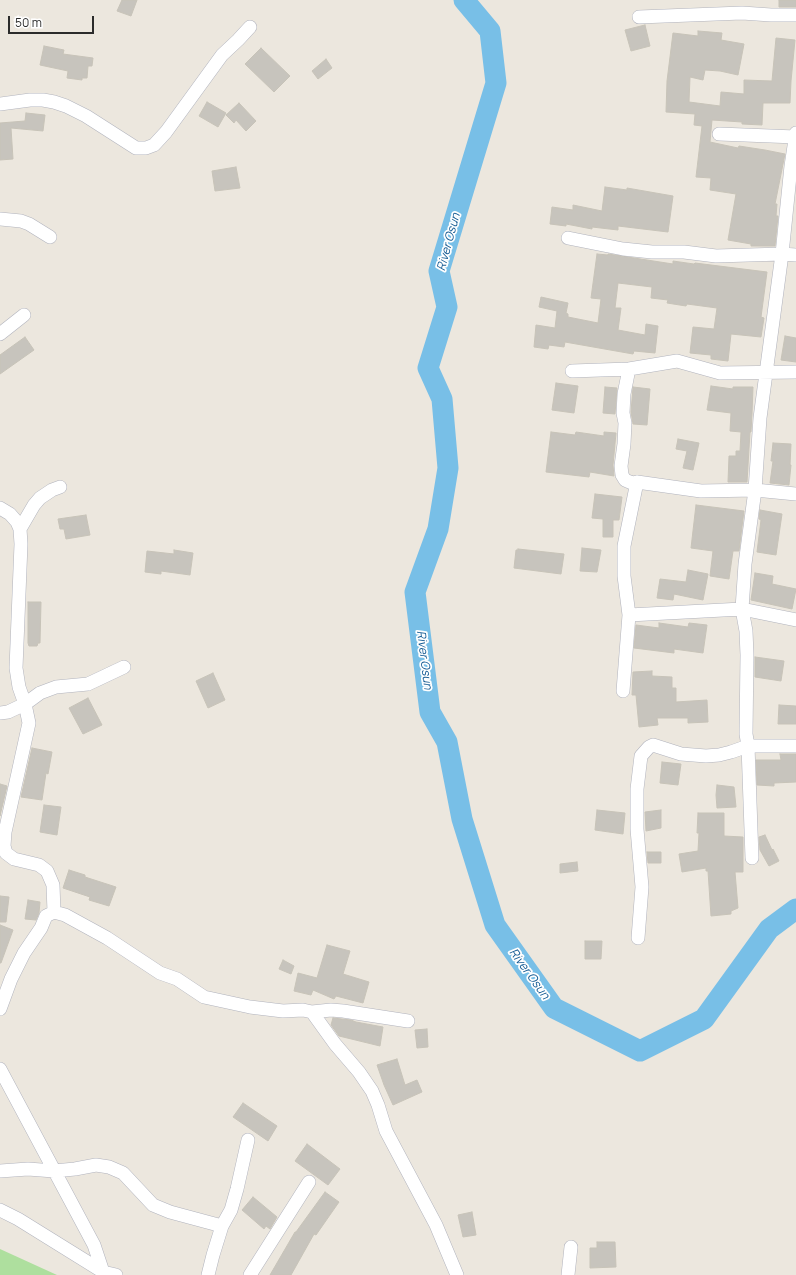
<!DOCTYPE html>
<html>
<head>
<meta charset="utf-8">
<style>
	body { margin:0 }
	#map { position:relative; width:796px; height:1275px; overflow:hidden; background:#ece7de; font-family:Manrope,sans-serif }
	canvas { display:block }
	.scale { position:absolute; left:8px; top:16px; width:86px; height:18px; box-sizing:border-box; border:2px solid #2b2b2b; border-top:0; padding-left:5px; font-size:12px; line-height:14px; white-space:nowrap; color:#2b2b2b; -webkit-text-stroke:3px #fff; paint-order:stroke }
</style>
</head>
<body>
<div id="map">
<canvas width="796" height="1275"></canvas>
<div class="scale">50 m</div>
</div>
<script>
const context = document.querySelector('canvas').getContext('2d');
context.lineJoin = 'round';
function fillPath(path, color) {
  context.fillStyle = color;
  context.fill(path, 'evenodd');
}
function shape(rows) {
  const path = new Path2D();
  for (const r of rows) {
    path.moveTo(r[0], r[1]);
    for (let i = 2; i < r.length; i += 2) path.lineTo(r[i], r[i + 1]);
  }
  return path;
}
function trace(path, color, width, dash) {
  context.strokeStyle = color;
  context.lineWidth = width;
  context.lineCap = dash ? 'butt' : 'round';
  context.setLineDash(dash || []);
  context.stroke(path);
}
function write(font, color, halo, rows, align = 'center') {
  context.font = font + ' Manrope,sans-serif';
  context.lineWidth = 3.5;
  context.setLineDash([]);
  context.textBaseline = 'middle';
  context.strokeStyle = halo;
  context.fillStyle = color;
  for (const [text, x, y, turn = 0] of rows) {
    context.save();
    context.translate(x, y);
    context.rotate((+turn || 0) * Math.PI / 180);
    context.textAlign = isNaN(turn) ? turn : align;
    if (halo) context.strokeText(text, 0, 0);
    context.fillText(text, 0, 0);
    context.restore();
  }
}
fillPath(shape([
	[0,1249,57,1275,0,1275]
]), '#aedf9e');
trace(shape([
	[464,0,490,31,496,83,439,271,447,307,428,368,442,399,448,468,438,529,415,592,430,712,447,742,462,819,495,925,554,1008,640,1051,704,1019,769,929,796,909]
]), '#78bfe7', 21);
const building = shape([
	[122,0,137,0,131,16,117,11,122,0],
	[779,0,796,0,796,7,779,7,779,0],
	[645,25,650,46,631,51,625,30,645,25],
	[698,31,722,33,721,40,744,44,738,75,720,71,705,70,703,80,690,77,689,102,720,106,721,92,744,94,744,80,772,81,776,38,795,40,791,81,790,103,763,103,762,125,742,124,742,122,712,120,710,142,738,148,739,146,765,150,785,154,775,204,777,204,776,216,778,216,775,246,751,246,751,244,728,240,736,194,710,190,711,178,696,177,702,126,694,125,695,114,666,112,667,81,673,33,698,36,698,31],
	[44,46,64,50,63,54,93,58,92,66,88,66,87,78,82,78,82,80,67,78,68,71,40,65,44,46],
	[261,48,290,76,274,92,245,64,261,48],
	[326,59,332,68,318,79,312,71,326,59],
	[207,102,226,113,218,127,199,116,207,102],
	[239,103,256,121,246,131,236,120,234,123,226,115,239,103],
	[26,113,45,115,43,131,11,128,13,159,0,160,0,123,25,121,26,113],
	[236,167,240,188,215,191,212,171,236,167],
	[605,187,627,190,627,188,673,196,668,232,618,226,618,230,592,227,592,229,566,224,566,226,550,224,552,207,573,210,573,205,602,211,605,187],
	[597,254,608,255,608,254,673,264,673,261,694,264,695,263,767,272,761,317,764,318,761,337,731,334,728,361,711,359,711,355,690,353,693,327,714,329,717,308,687,304,686,306,667,303,668,300,651,298,652,287,618,283,615,308,621,308,618,330,645,335,646,324,658,326,655,353,634,351,633,354,565,342,564,347,549,345,548,349,534,347,536,325,555,328,557,311,539,307,541,297,568,303,566,313,568,314,568,317,598,323,601,299,591,298,597,254],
	[785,336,796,338,796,362,781,360,785,336],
	[25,337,34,350,0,374,0,355,25,337],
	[556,383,578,386,574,413,552,410,556,383],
	[711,386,733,389,733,387,753,387,752,414,751,432,750,432,747,482,728,482,729,456,736,456,736,451,740,451,741,432,730,431,731,413,707,410,711,386],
	[605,387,617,388,615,414,603,413,605,387],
	[633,387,650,389,647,425,633,424,631,412,633,387],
	[551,432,575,435,576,432,604,436,604,432,616,433,613,465,614,476,590,472,589,477,546,472,551,432],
	[678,439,699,443,693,470,683,468,687,451,676,449,678,439],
	[773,443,791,444,790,465,791,465,789,485,770,483,773,461,771,461,773,443],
	[595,494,622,497,619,520,613,520,613,537,603,537,603,519,592,518,595,494],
	[696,505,744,511,739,551,733,551,729,579,710,576,713,551,691,548,696,505],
	[760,510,782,514,776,555,757,552,761,520,759,519,760,510],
	[86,515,90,535,66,539,64,529,60,529,58,519,86,515],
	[582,548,601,550,597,572,580,571,582,548],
	[518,549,564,554,561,574,514,568,516,550,518,550,518,549],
	[174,550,193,553,190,575,161,571,161,574,145,572,147,551,174,554,174,550],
	[688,570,708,574,703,600,674,594,673,600,657,598,660,579,686,582,688,570],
	[755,573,773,576,772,584,796,589,792,609,751,600,755,573],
	[28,602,41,602,40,643,38,643,37,646,29,646,28,643,28,602],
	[659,623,688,627,689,623,707,625,703,653,674,649,674,653,634,648,636,625,659,628,659,623],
	[755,657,784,661,781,681,755,677,755,657],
	[652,671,652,676,672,677,672,688,676,688,676,702,707,700,708,722,688,723,688,718,657,718,658,725,639,727,636,695,632,695,633,672,652,671],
	[213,673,225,700,208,708,196,681,213,673],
	[88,698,102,725,83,734,69,708,88,698],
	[779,705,796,706,796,724,778,724,779,705],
	[32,748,52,752,48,774,46,773,42,800,21,797,32,748],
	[780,754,796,754,796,782,774,783,774,786,757,785,756,760,781,760,780,754],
	[662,762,681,764,678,785,660,783,662,762],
	[0,784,7,786,0,816,0,784],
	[717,785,734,787,736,807,717,808,716,795,717,785],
	[44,805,61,807,57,835,40,832,44,805],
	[597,810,625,813,623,834,595,830,597,810],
	[661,810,661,828,646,831,645,812,661,810],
	[698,813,724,813,724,836,743,837,743,872,735,872,738,908,731,911,731,914,711,916,708,871,706,871,706,868,682,872,679,854,698,851,699,833,697,833,698,813],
	[765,835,772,850,773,849,779,861,769,866,760,850,759,837,765,835],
	[647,852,661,852,661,863,648,863,647,852],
	[577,862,578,871,560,873,560,864,577,862],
	[69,870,85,875,85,877,116,887,109,906,89,900,90,897,63,888,69,870],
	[0,896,9,897,6,922,0,922,0,896],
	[28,900,40,902,39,913,36,920,25,919,28,900],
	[0,925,13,930,1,963,0,963,0,925],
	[585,941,602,941,601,959,585,959,585,941],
	[327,945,350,951,343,974,369,982,363,1003,336,996,334,999,313,990,311,995,294,991,298,973,317,978,327,945],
	[283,960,294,966,291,974,279,969,283,960],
	[333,1018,351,1020,356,1022,383,1027,380,1046,339,1036,331,1025,333,1018],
	[427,1029,428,1047,417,1048,415,1030,427,1029],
	[397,1059,405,1085,417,1080,422,1092,393,1105,384,1085,377,1065,397,1059],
	[243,1103,277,1126,268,1141,233,1117,243,1103],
	[307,1144,340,1169,328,1185,295,1161,307,1144],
	[325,1192,339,1202,316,1235,314,1234,291,1275,270,1275,295,1232,296,1232,325,1192],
	[253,1197,277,1217,270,1229,266,1226,264,1229,242,1210,253,1197],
	[472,1212,476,1235,463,1237,458,1215,472,1212],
	[597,1242,615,1242,616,1267,590,1268,590,1248,597,1248,597,1242]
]);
fillPath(building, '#c7c4bd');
trace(building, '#c7c3b8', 1);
const minor = shape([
	[639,17,742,13,771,15,796,15],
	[0,104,30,100,43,100,54,102,66,106,86,116,136,148,146,148,154,145,166,132,222,55,238,40,250,27],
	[796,133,791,166,782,254,760,418,755,490,745,564,742,609,746,631,747,655,746,734,748,746,796,746],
	[719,134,796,137],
	[0,219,21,221,29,224,50,237],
	[568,238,623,249,652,252,684,252,716,256,782,254,796,255],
	[0,334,24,315],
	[629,369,624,394,623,413,625,423,624,444,621,466,622,475,625,480,632,483,637,482,701,491,755,490,796,494],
	[572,371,629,369,677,361,720,373,796,372],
	[637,482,624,546,624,576,629,615,742,609,796,620],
	[0,508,10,514,17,522,20,529,21,544,16,668,19,687,25,704,29,723,5,832,4,846,6,853,14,859,39,865,47,871,53,885,54,912],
	[20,529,34,505,40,498,52,490,60,487],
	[623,691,629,615],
	[0,713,8,712,25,704,40,693,56,687,88,684,124,667],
	[638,938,642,887,637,829,637,789,641,756,649,747,653,745,681,754,706,756,719,755,731,752,748,746,752,858],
	[0,1009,11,979,24,953,41,928,46,916,54,912,65,915,107,938,160,973,177,979,204,997,250,1007,283,1011,303,1010,312,1012,335,1044,359,1072,372,1091,378,1105,386,1131,436,1225,457,1275],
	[312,1012,331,1010,343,1011,408,1021],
	[0,1069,94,1245,103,1272,116,1275],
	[0,1171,28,1169,54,1171,75,1169,96,1165,109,1167,123,1173,153,1205,170,1212,222,1226],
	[0,1210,18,1219,105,1273],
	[208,1275,213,1255,222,1226,231,1210,237,1189,248,1140],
	[250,1275,309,1182],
	[568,1275,571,1247]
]);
trace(minor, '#b1b3bd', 14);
trace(minor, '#fff', 13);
write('italic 12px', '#165c94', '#fff', [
	["River Osun",449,242,-75],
	["River Osun",424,660,83],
	["River Osun",529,974,54]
]);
</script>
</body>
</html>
